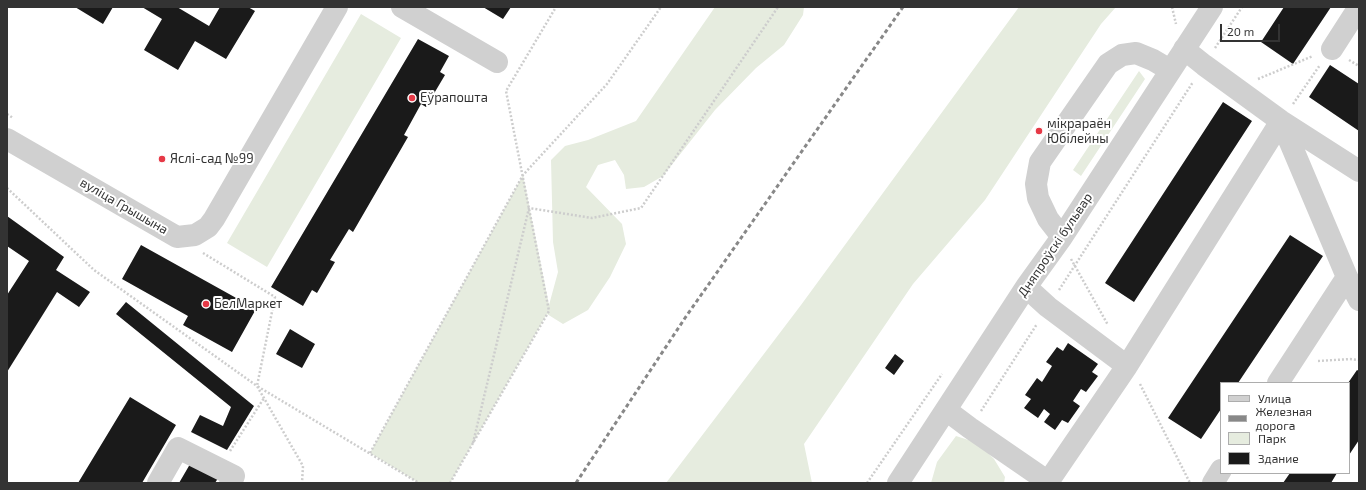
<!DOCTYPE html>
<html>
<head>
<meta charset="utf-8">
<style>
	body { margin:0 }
	#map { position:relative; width:1366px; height:490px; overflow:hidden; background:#fff; font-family:"Exo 2",sans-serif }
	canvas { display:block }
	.frame { position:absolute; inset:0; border:8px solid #333; pointer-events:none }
	.legend { position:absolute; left:1220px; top:382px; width:130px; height:92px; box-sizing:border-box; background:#fff; border:1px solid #adadad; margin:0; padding:5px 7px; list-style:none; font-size:12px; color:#333 }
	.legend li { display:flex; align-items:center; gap:8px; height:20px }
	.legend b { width:20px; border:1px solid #adadad }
	.scale { position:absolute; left:1220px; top:24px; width:60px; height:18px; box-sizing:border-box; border:2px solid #333; border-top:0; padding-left:5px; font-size:12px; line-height:14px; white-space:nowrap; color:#333; -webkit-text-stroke:3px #fff; paint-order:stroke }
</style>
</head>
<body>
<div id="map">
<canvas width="1366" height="490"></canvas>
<div class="frame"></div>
<ul class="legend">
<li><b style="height:5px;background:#d0d0d0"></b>Улица</li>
<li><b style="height:5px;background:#888"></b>Железная дорога</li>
<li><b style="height:11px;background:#e6ecdf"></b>Парк</li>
<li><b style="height:11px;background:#1a1a1a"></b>Здание</li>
</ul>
<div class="scale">20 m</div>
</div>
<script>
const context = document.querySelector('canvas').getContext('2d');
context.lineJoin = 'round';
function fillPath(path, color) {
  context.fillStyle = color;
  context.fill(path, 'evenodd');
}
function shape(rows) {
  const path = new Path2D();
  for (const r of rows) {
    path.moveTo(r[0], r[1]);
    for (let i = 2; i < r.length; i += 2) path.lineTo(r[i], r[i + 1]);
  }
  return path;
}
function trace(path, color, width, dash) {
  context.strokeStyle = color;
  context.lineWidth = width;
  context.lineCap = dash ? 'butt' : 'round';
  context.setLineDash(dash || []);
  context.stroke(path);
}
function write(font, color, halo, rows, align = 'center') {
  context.font = font + ' "Exo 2",sans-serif';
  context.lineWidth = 4;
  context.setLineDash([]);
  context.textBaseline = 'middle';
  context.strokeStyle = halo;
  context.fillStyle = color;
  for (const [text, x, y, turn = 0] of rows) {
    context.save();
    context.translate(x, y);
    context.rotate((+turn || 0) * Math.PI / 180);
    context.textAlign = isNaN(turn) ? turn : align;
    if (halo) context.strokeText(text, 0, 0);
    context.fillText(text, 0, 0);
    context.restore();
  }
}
fillPath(shape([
	[715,7,804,7,803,15,784,45,756,68,715,110,663,176,644,187,626,189,624,175,615,160,598,165,586,187,622,224,626,244,610,277,588,310,563,324,547,314,450,483,419,483,370,453,523,175,549,305,558,272,553,242,551,160,565,146,588,140,636,121],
	[1019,7,1116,7,1101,24,985,200,913,284,804,444,812,483,666,483,801,305],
	[361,14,401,38,267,267,227,243],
	[1139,71,1145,79,1081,176,1073,170],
	[956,436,978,443,994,459,1005,477,1004,483,931,483,937,462]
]), '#e6ecdf');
fillPath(shape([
	[75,7,113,7,103,24],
	[142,7,177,7,209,26,220,7,248,7,255,11,226,59,195,41,178,70,144,50,162,19],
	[483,7,511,7,503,19],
	[1284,7,1331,7,1293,64,1261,42],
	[418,39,449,56,440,72,445,75,426,107,421,104,404,135,408,137,353,232,349,229,330,260,335,262,317,293,312,290,303,306,271,287],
	[1330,65,1359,84,1359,131,1309,97],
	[1223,102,1252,121,1134,302,1105,283],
	[7,216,64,257,56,270,90,292,79,307,57,292,7,372,7,295,29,261,7,246],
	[1290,235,1323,256,1238,383,1221,383,1221,409,1201,439,1168,418],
	[141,245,256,309,232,352,183,325,188,316,122,279],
	[126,302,254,406,227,450,191,432,200,415,223,426,231,407,116,314],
	[290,329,315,344,302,368,276,354],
	[1068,343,1098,364,1092,372,1098,376,1086,392,1081,389,1073,401,1080,406,1068,423,1062,420,1055,430,1044,422,1050,414,1044,409,1038,418,1024,408,1031,399,1025,395,1037,378,1042,382,1052,366,1046,362,1057,347,1063,351],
	[895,354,904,361,894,375,885,368],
	[1357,370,1359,371,1359,440,1349,455,1348,383],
	[130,397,176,425,142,483,78,483],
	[193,459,220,475,215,483,179,483],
	[1290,473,1337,473,1331,483,1283,483]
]), '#1a1a1a');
trace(shape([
	[1172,7,1176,24],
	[1215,48,1242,7],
	[1349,60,1359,66],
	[1258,79,1313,56],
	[1293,104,1320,65],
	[7,114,13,118],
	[7,188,94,270,257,386,303,466,302,483],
	[203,253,275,297,257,386,419,483],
	[1071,259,1108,325],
	[1059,290,1193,82],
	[1318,361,1350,359,1359,360],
	[1140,384,1190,483],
	[981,411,1037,324],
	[473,443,529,208,592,218,641,208,778,7],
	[230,451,264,398],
	[370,453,523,175,607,84,661,7],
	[450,483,549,311,506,91,556,7],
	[867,483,942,374]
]), '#cdcdcd', 2.5, [2, 2]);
trace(shape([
	[402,7,497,62],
	[1184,49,1204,65,1281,121,1359,171],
	[1332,49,1359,7],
	[1281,121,1347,277,1359,300],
	[7,139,177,237,195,235,208,227,214,219,337,7],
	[1062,237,1048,219,1038,198,1036,184,1040,162,1108,64,1122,55,1136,53,1153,60,1170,70],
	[1026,287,1048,307,1127,366],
	[1278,383,1347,277],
	[946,410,970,428,1050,483],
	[1048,482,1127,366,1281,121],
	[158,483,178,448,234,476,230,483],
	[898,483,1026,287,1062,237,1212,7],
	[1213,483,1221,470]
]), '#d0d0d0', 22);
trace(shape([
	[576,483,685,318,903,7]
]), '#888', 3, [4, 3]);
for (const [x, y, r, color] of [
	[412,98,4,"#e63946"],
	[1039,131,4,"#e63946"],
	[162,159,4,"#e63946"],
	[206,304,4,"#e63946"]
]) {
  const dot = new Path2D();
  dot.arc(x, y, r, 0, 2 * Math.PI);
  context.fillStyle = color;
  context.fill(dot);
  trace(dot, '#fff', 1.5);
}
write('13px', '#333', '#fff', [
	["Еўрапошта",420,98],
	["мікрараён",1047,124],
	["Юбілейны",1047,139],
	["Яслі-сад №99",170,159],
	["БелМаркет",214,304]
], 'left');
write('13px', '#333', '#fff', [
	["вуліца Грышына",124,206,30],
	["Дняпроўскі бульвар",1055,245,-56]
]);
</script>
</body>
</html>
